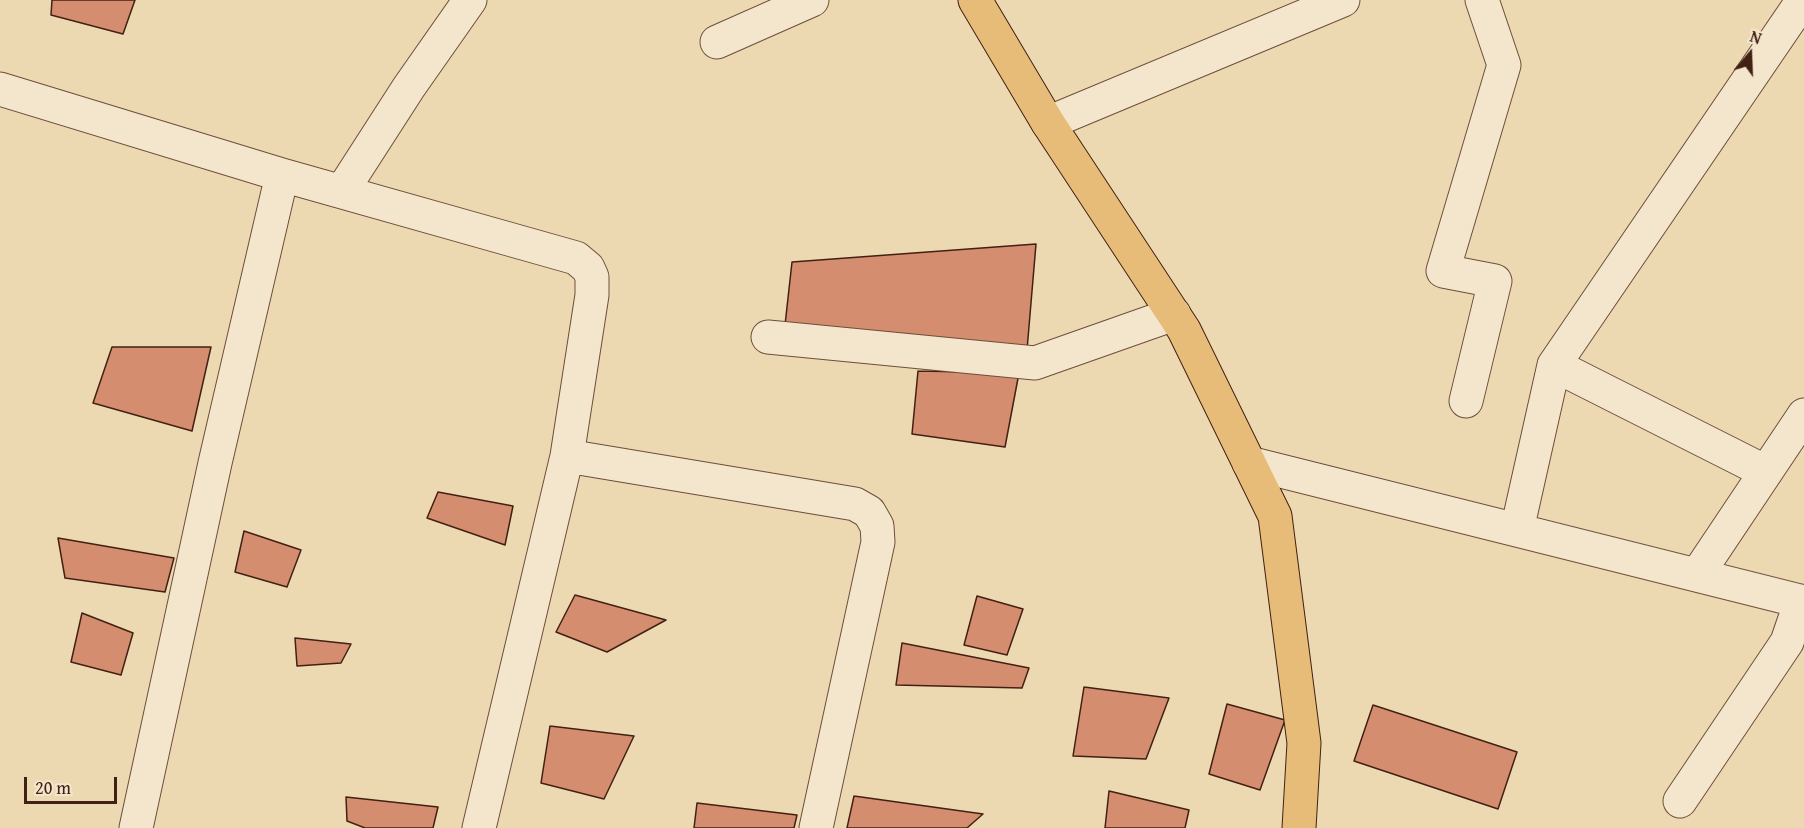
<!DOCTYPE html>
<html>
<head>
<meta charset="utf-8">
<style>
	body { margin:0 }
	#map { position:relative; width:1804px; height:828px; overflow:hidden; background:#edd9b1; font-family:"Gentium Book Plus",serif }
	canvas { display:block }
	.north { position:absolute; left:1720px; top:24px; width:60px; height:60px; -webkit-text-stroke:4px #f3e6cc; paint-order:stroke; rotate:19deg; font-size:16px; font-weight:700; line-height:24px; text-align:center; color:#422014 }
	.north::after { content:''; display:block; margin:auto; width:21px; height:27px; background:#422014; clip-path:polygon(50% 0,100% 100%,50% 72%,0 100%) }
	.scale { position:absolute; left:24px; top:777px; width:93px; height:27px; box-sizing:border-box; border:3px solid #422014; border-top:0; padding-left:8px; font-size:18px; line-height:21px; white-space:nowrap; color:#422014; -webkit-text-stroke:4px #f3e6cc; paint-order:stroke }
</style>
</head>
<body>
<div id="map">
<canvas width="1804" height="828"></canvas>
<div class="north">N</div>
<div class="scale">20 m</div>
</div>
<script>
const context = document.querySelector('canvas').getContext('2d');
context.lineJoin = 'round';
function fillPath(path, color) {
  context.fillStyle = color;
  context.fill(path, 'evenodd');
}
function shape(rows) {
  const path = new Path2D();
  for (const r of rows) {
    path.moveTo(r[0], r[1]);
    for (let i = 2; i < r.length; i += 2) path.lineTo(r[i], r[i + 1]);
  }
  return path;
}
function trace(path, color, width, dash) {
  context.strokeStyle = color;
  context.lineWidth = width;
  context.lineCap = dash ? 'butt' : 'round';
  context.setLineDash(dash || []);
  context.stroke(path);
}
const building = shape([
	[52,0,135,0,123,34,51,15,52,0],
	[1036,244,1027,350,785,325,792,262,1036,244],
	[112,347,211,347,192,431,93,403,112,347],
	[918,371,1019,373,1005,447,912,434,918,371],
	[438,492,513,506,505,545,427,518,438,492],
	[244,531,301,550,287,587,235,572,244,531],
	[58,538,174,558,165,592,65,578,58,538],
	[575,595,666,620,607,652,556,632,575,595],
	[977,596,1023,609,1007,655,964,645,977,596],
	[82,613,133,633,121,675,71,662,82,613],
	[295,638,351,644,341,663,297,666,295,638],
	[902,643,1029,668,1022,688,896,685,902,643],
	[1084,687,1169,698,1146,759,1073,756,1084,687],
	[1227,704,1285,720,1260,790,1209,774,1227,704],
	[1373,705,1517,752,1498,809,1354,761,1373,705],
	[550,726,634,736,604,799,541,783,550,726],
	[1109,791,1189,810,1185,828,1105,828,1109,791],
	[854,796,983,814,967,828,847,828,854,796],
	[346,797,438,807,433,828,365,828,347,821,346,797],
	[697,803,797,815,794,828,694,828,697,803]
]);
fillPath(building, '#d48d6e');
trace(building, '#422014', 1.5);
const minor = shape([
	[717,42,812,0],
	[0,89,282,175,576,258,588,268,592,277,592,295,567,456,479,828],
	[1048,123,1343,0],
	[342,191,409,87,470,0],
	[768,337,1035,363,1174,314],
	[1554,365,1766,472],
	[1466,401,1495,281,1443,271,1504,65,1482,0],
	[567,456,855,504,869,512,877,526,878,542,816,828],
	[1249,463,1804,602],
	[1517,530,1554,365,1803,0],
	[1697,575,1804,415],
	[1680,801,1787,642,1801,601],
	[136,828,215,463,282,175]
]);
const major = shape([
	[975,0,1048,123,1184,330,1275,516,1304,743,1299,828]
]);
trace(minor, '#6d4e3b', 35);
trace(major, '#422014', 35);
trace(minor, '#f3e6cc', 33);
trace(major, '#e6bc78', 33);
</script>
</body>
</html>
